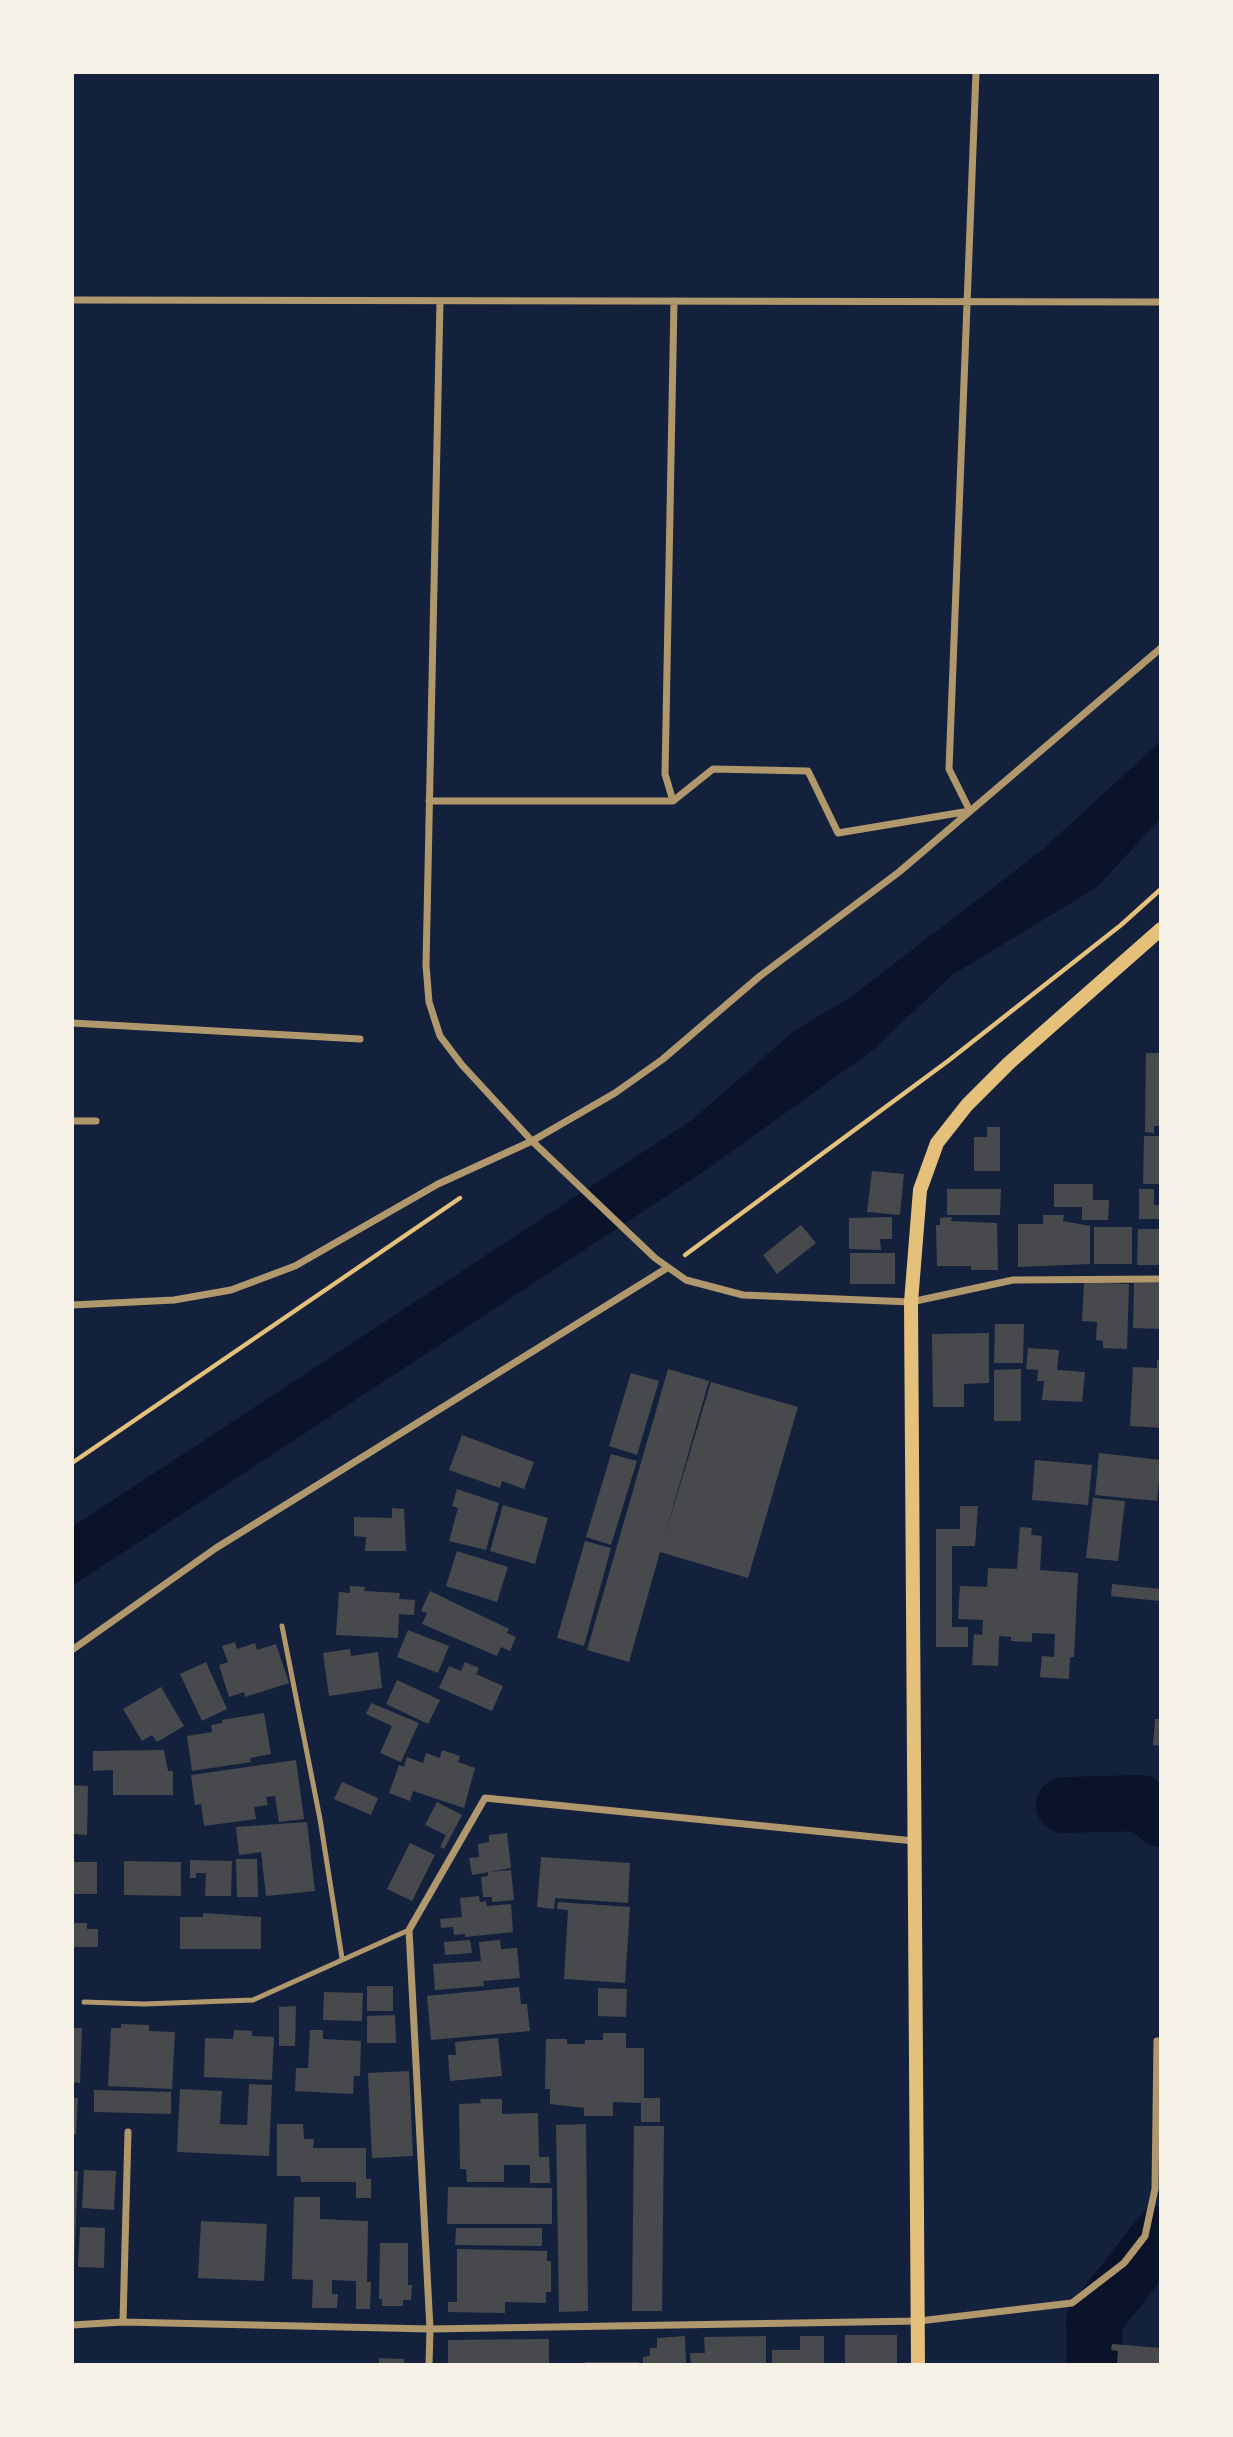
<!DOCTYPE html>
<html>
<head>
<meta charset="utf-8">
<style>
	body { margin:0 }
	#map { position:relative; width:1233px; height:2437px; overflow:hidden; background:#14213d; font-family:Bitter,serif }
	canvas { display:block }
	.frame { position:absolute; inset:0; border:74px solid #f6f1e7; pointer-events:none }
</style>
</head>
<body>
<div id="map">
<canvas width="1233" height="2437"></canvas>
<div class="frame"></div>
</div>
<script>
const context = document.querySelector('canvas').getContext('2d');
context.lineJoin = 'round';
function fillPath(path, color) {
  context.fillStyle = color;
  context.fill(path, 'evenodd');
}
function shape(rows) {
  const path = new Path2D();
  for (const r of rows) {
    path.moveTo(r[0], r[1]);
    for (let i = 2; i < r.length; i += 2) path.lineTo(r[i], r[i + 1]);
  }
  return path;
}
function trace(path, color, width, dash) {
  context.strokeStyle = color;
  context.lineWidth = width;
  context.lineCap = dash ? 'butt' : 'round';
  context.setLineDash(dash || []);
  context.stroke(path);
}
fillPath(shape([
	[1161,741,1161,818,1096,888,952,975,873,1050,706,1170,72,1586,72,1527,692,1120,794,1031,852,996,1042,850]
]), '#0b132b');
trace(shape([
	[1064,1805,1141,1803,1161,1819],
	[1095,2365,1094,2320,1161,2234]
]), '#0b132b', 56);
fillPath(shape([
	[1146,1053,1161,1053,1161,1126,1154,1126,1154,1133,1145,1132],
	[987,1127,1000,1127,1000,1171,974,1171,974,1137,987,1137],
	[1144,1136,1161,1136,1161,1184,1143,1184],
	[872,1171,904,1174,900,1215,867,1212],
	[1054,1184,1093,1184,1093,1200,1109,1200,1108,1220,1082,1220,1082,1207,1054,1207],
	[947,1189,1001,1189,1000,1215,947,1215],
	[1139,1189,1154,1189,1154,1205,1161,1205,1161,1219,1139,1219],
	[1043,1215,1064,1215,1063,1221,1090,1226,1090,1264,1018,1267,1018,1224,1043,1224],
	[892,1217,892,1239,880,1239,881,1250,849,1249,849,1218],
	[952,1217,951,1221,997,1223,998,1270,971,1270,971,1266,937,1266,936,1225,940,1225,940,1218],
	[801,1225,816,1243,777,1274,763,1255],
	[1094,1227,1132,1227,1132,1264,1094,1264],
	[1138,1229,1161,1229,1161,1265,1137,1265],
	[850,1253,895,1253,895,1284,850,1284],
	[1084,1282,1129,1284,1127,1349,1103,1348,1103,1341,1096,1340,1097,1322,1082,1321],
	[1134,1283,1160,1283,1159,1329,1133,1328],
	[995,1324,1024,1324,1023,1363,994,1363],
	[989,1333,989,1383,964,1384,964,1407,933,1407,932,1334],
	[1028,1348,1059,1350,1057,1370,1085,1372,1082,1402,1042,1400,1044,1381,1037,1381,1038,1370,1026,1369],
	[1157,1360,1161,1361,1161,1428,1130,1426,1133,1367,1157,1368],
	[668,1369,709,1381,663,1542,711,1382,798,1407,748,1578,660,1552,629,1662,587,1650],
	[1021,1369,1021,1421,994,1421,994,1370],
	[631,1373,659,1381,637,1455,609,1446],
	[462,1435,534,1462,524,1489,502,1481,500,1488,449,1470],
	[1099,1453,1161,1460,1157,1501,1095,1495],
	[611,1454,637,1461,611,1545,586,1537],
	[1035,1460,1092,1465,1088,1505,1032,1500],
	[457,1489,499,1503,486,1550,449,1541,458,1508,452,1506],
	[1093,1498,1125,1501,1118,1561,1086,1558],
	[503,1505,548,1518,535,1564,490,1551],
	[960,1506,978,1506,975,1546,952,1546,952,1627,968,1627,968,1647,936,1647,936,1529,960,1529],
	[392,1508,404,1509,406,1551,365,1551,366,1537,354,1536,354,1517,392,1518],
	[1020,1527,1032,1528,1031,1535,1042,1536,1040,1570,1078,1573,1074,1657,1070,1657,1069,1679,1040,1677,1042,1656,1054,1657,1055,1634,1032,1633,1032,1642,1011,1641,1011,1637,999,1636,998,1666,972,1665,974,1634,982,1635,983,1620,958,1619,960,1586,987,1587,988,1568,1017,1569],
	[585,1541,611,1548,584,1646,557,1638],
	[457,1551,508,1567,497,1602,446,1586],
	[1112,1584,1161,1589,1160,1601,1111,1596],
	[350,1586,365,1587,364,1591,400,1593,399,1599,415,1600,414,1615,399,1614,398,1638,336,1635,339,1592,350,1593],
	[430,1591,509,1629,507,1633,516,1637,510,1651,501,1647,497,1656,422,1624,427,1613,421,1611],
	[408,1630,449,1646,438,1673,397,1657],
	[235,1642,237,1649,255,1643,257,1650,276,1644,289,1683,245,1697,244,1692,229,1697,219,1665,228,1662,222,1646],
	[350,1649,351,1656,378,1652,382,1688,329,1696,323,1653],
	[206,1662,227,1709,202,1721,180,1674],
	[465,1662,479,1668,476,1674,503,1686,492,1711,439,1688,449,1666,461,1671],
	[397,1680,440,1700,428,1724,386,1704],
	[161,1687,184,1726,157,1742,152,1735,142,1741,123,1709],
	[371,1703,419,1723,401,1762,380,1753,392,1726,366,1714],
	[264,1713,271,1754,250,1758,251,1762,192,1771,187,1736,212,1732,211,1725,222,1723,222,1720],
	[1155,1719,1161,1719,1161,1746,1153,1745],
	[164,1750,168,1771,173,1771,173,1795,113,1795,113,1770,93,1771,93,1751],
	[442,1750,460,1756,458,1762,475,1768,464,1808,413,1791,410,1801,389,1793,399,1765,404,1767,407,1757,423,1763,426,1753,440,1758],
	[296,1760,304,1819,279,1822,275,1796,266,1797,268,1805,254,1807,256,1819,204,1826,201,1804,195,1805,191,1775],
	[342,1782,378,1798,371,1815,334,1799],
	[72,1785,88,1786,87,1835,72,1834],
	[437,1802,462,1815,444,1849,440,1847,446,1835,425,1825],
	[307,1822,315,1891,266,1896,261,1852,239,1855,236,1827],
	[507,1833,511,1868,472,1875,469,1858,479,1857,478,1844,489,1842,489,1835],
	[410,1843,435,1855,412,1901,387,1889],
	[541,1857,630,1863,628,1903,555,1898,554,1909,537,1907],
	[236,1859,257,1859,258,1897,237,1897],
	[190,1860,232,1861,231,1896,205,1896,206,1873,196,1873,196,1878,190,1878],
	[124,1861,181,1862,181,1896,124,1895],
	[72,1862,97,1862,97,1894,72,1894],
	[511,1870,514,1900,492,1902,492,1897,483,1897,481,1877,488,1876,488,1872],
	[479,1896,480,1902,486,1901,487,1906,511,1904,513,1932,465,1937,465,1934,454,1935,453,1927,441,1928,440,1919,462,1917,460,1898],
	[558,1902,630,1907,625,1983,564,1979,568,1910,557,1909],
	[203,1913,261,1917,261,1949,180,1949,180,1917,203,1917],
	[72,1923,87,1923,87,1929,98,1929,98,1947,72,1947],
	[470,1940,472,1953,445,1955,444,1942],
	[500,1940,501,1949,517,1948,520,1978,483,1981,484,1986,435,1990,433,1964,481,1961,479,1942],
	[367,1986,393,1986,393,2011,367,2011],
	[519,1987,521,2004,527,2004,530,2031,431,2040,427,1996],
	[598,1988,627,1989,626,2017,598,2016],
	[324,1992,363,1993,362,2021,323,2020],
	[296,2006,295,2046,279,2046,279,2007],
	[395,2015,396,2043,367,2043,367,2016],
	[121,2024,149,2025,149,2031,175,2032,172,2089,108,2086,111,2028,121,2028],
	[72,2028,82,2028,80,2083,72,2082],
	[234,2030,252,2031,252,2036,274,2037,272,2080,204,2077,205,2038,233,2039],
	[310,2030,323,2030,323,2039,361,2041,360,2076,354,2076,353,2094,295,2091,296,2068,308,2068],
	[603,2033,626,2033,626,2048,644,2048,644,2098,660,2098,660,2122,641,2122,641,2103,613,2102,613,2116,584,2116,584,2108,550,2104,550,2089,545,2089,546,2039,567,2039,567,2044,585,2044,585,2040,603,2040],
	[498,2038,502,2076,450,2081,448,2055,456,2055,455,2042],
	[409,2071,413,2156,372,2158,368,2073],
	[249,2084,272,2085,269,2156,177,2152,180,2089,222,2091,220,2124,247,2125],
	[94,2090,171,2092,171,2114,94,2112],
	[72,2098,78,2098,76,2135,72,2134],
	[480,2099,502,2099,502,2114,538,2113,539,2157,549,2157,550,2183,530,2183,530,2165,504,2165,504,2182,467,2182,466,2169,460,2169,459,2104,481,2103],
	[277,2124,303,2124,304,2139,314,2139,313,2148,366,2148,366,2179,371,2179,371,2198,356,2198,356,2182,301,2182,300,2176,277,2176],
	[586,2124,588,2311,559,2312,556,2125],
	[634,2126,664,2126,662,2311,632,2311],
	[84,2170,116,2171,114,2210,82,2208],
	[72,2171,78,2171,74,2266,72,2266],
	[448,2187,552,2188,552,2224,447,2224],
	[294,2197,320,2197,320,2219,368,2221,367,2282,371,2282,370,2309,356,2309,356,2281,332,2280,332,2294,338,2294,337,2308,312,2308,313,2280,292,2279],
	[201,2221,267,2224,264,2281,198,2278],
	[80,2227,105,2228,104,2268,78,2267],
	[456,2228,542,2228,542,2246,455,2245],
	[380,2243,408,2243,408,2285,412,2285,411,2300,403,2300,403,2306,382,2306,382,2299,379,2299],
	[457,2249,547,2251,547,2261,551,2261,551,2292,546,2292,546,2303,505,2302,505,2313,448,2312,448,2302,457,2302],
	[845,2335,897,2335,897,2365,845,2365],
	[685,2336,686,2365,643,2365,643,2357,650,2356,650,2348,657,2348,657,2338],
	[766,2336,766,2365,691,2365,690,2353,705,2353,704,2337],
	[800,2336,824,2336,824,2365,772,2365,772,2350,800,2350],
	[549,2339,549,2365,448,2365,448,2340],
	[1112,2344,1161,2348,1161,2365,1117,2365,1118,2351,1111,2350],
	[379,2358,404,2359,404,2365,379,2365],
	[585,2362,639,2362,639,2365,585,2365]
]), '#48494c');
trace(shape([
	[685,1255,948,1061,1121,925,1161,889],
	[72,1463,460,1198]
]), '#e5c07b', 4.5);
trace(shape([
	[282,1626,320,1819,342,1958],
	[84,2002,144,2004,253,2000,409,1930]
]), '#b1986c', 5);
trace(shape([
	[72,300,1161,302],
	[440,301,426,965,429,1002,440,1036,462,1065,532,1141,655,1258,686,1280,743,1295,911,1302,1013,1280,1161,1279],
	[429,801,673,801,713,769,808,771,838,833,970,811,949,769,976,72],
	[673,801,665,774,674,301],
	[72,1023,360,1039],
	[72,1121,96,1121],
	[72,1305,174,1300,231,1290,295,1266,438,1184,532,1141,615,1093,663,1059,760,976,899,872,1161,648],
	[72,1650,216,1548,667,1268],
	[123,2322,128,2132],
	[72,2325,123,2322,430,2329,919,2321,1072,2303,1124,2263,1145,2236,1155,2189,1157,2041,1161,2041],
	[429,2365,430,2329,409,1930,485,1798,914,1841]
]), '#b1986c', 7);
trace(shape([
	[918,2365,911,1302,920,1190,937,1143,967,1105,1009,1063,1161,929]
]), '#e5c07b', 14);
</script>
</body>
</html>
